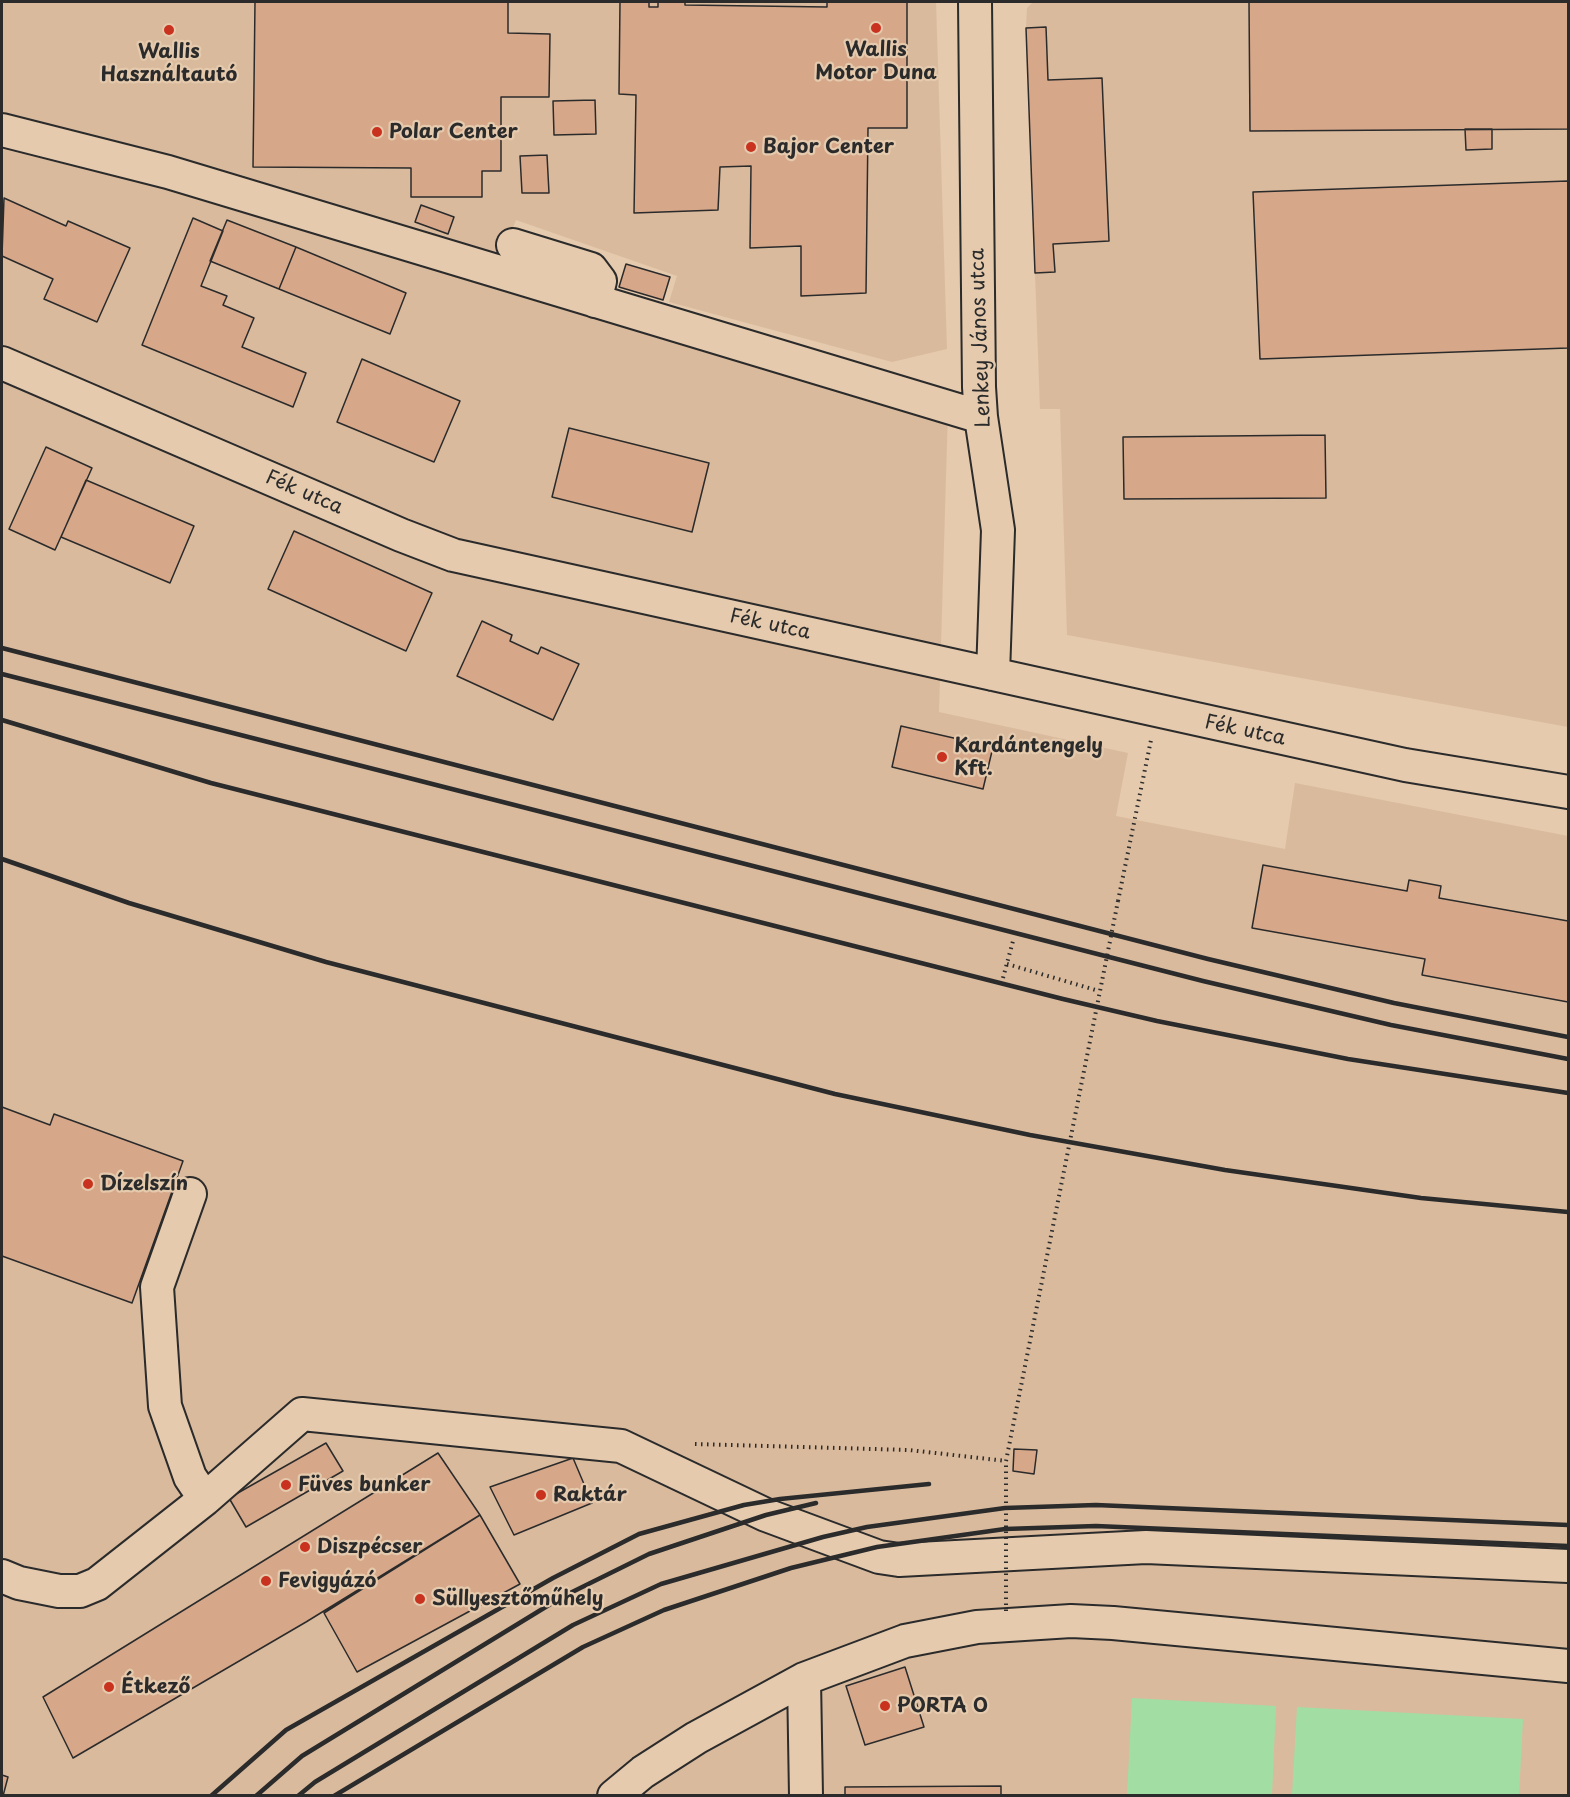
<!DOCTYPE html>
<html>
<head>
<meta charset="utf-8">
<style>
	body { margin:0 }
	#map { position:relative; width:1570px; height:1797px; overflow:hidden; background:#e5caad; font-family:"Playpen Sans",sans-serif }
	canvas { display:block }
	.frame { position:absolute; inset:0; border:3px solid #2b2b2b; pointer-events:none }
</style>
</head>
<body>
<div id="map">
<canvas width="1570" height="1797"></canvas>
<div class="frame"></div>
</div>
<script>
const context = document.querySelector('canvas').getContext('2d');
context.lineJoin = 'round';
function fillPath(path, color) {
  context.fillStyle = color;
  context.fill(path, 'evenodd');
}
function shape(rows) {
  const path = new Path2D();
  for (const r of rows) {
    path.moveTo(r[0], r[1]);
    for (let i = 2; i < r.length; i += 2) path.lineTo(r[i], r[i + 1]);
  }
  return path;
}
function trace(path, color, width, dash) {
  context.strokeStyle = color;
  context.lineWidth = width;
  context.lineCap = dash ? 'butt' : 'round';
  context.setLineDash(dash || []);
  context.stroke(path);
}
function write(font, color, halo, rows, align = 'center') {
  context.font = font + ' "Playpen Sans",sans-serif';
  context.lineWidth = 4.5;
  context.setLineDash([]);
  context.textBaseline = 'middle';
  context.strokeStyle = halo;
  context.fillStyle = color;
  for (const [text, x, y, turn = 0] of rows) {
    context.save();
    context.translate(x, y);
    context.rotate((+turn || 0) * Math.PI / 180);
    context.textAlign = isNaN(turn) ? turn : align;
    if (halo) context.strokeText(text, 0, 0);
    context.fillText(text, 0, 0);
    context.restore();
  }
}
fillPath(shape([
	[2,2,936,2,947,349,892,362,669,302,677,276,516,220,502,256,344,208,13,119,2,114],
	[1033,2,1568,2,1568,727,1067,635,1060,409,1040,409,1026,28,1027,8],
	[2,149,201,197,948,410,939,712,1128,753,1116,816,1285,849,1295,783,1568,836,1568,1795,2,1795]
]), '#d9ba9d');
fillPath(shape([
	[1132,1698,1276,1706,1272,1795,1127,1795],
	[1297,1707,1523,1719,1519,1795,1292,1795]
]), '#a2dea4');
const building = shape([
	[255,2,508,2,508,33,550,34,549,97,501,97,501,171,482,171,482,197,411,197,411,168,253,167,255,2],
	[620,2,649,2,649,7,658,7,658,2,685,2,685,5,827,7,827,2,907,2,907,128,868,128,866,293,801,296,801,246,750,248,751,166,720,167,718,210,634,213,636,95,619,94,620,2],
	[1249,2,1568,2,1568,129,1250,131,1249,2],
	[1046,27,1048,80,1102,78,1109,241,1053,244,1055,272,1035,273,1026,28,1046,27],
	[595,100,596,134,554,135,553,101,595,100],
	[1465,129,1492,129,1492,149,1466,150,1465,129],
	[547,155,549,193,522,193,520,156,547,155],
	[1568,181,1568,348,1260,359,1253,192,1568,181],
	[4,198,66,226,68,221,130,248,97,322,44,299,53,279,2,256,4,198],
	[421,205,454,217,448,234,415,222,421,205],
	[193,218,223,231,201,286,227,296,223,305,254,318,242,347,306,373,293,407,142,345,193,218],
	[227,220,296,247,279,289,210,261,227,220],
	[296,247,406,293,390,334,279,289,296,247],
	[626,264,670,277,663,300,619,287,626,264],
	[362,359,460,401,434,462,337,422,362,359],
	[569,428,709,463,692,532,552,497,569,428],
	[1325,435,1326,498,1124,499,1123,437,1325,435],
	[46,447,92,468,55,550,9,529,46,447],
	[86,480,194,526,170,583,61,537,86,480],
	[294,531,432,593,406,651,268,589,294,531],
	[482,621,512,635,510,641,538,654,541,647,579,664,553,720,457,676,482,621],
	[901,726,993,747,983,789,892,767,901,726],
	[1263,865,1407,891,1409,880,1441,886,1439,898,1568,921,1568,1002,1422,975,1425,959,1252,928,1263,865],
	[2,1107,50,1125,54,1114,183,1161,132,1303,2,1256,2,1107],
	[326,1443,343,1471,246,1527,229,1498,326,1443],
	[1014,1449,1037,1450,1034,1474,1013,1471,1014,1449],
	[438,1453,480,1515,306,1622,73,1758,43,1697,438,1453],
	[573,1458,592,1503,514,1535,490,1487,573,1458],
	[480,1515,520,1584,357,1672,324,1613,480,1515],
	[905,1667,924,1727,865,1745,846,1686,905,1667],
	[2,1775,8,1777,3,1796,2,1796,2,1775],
	[1001,1786,1001,1796,845,1796,845,1787,1001,1786]
]);
fillPath(building, '#d6a789');
trace(building, '#2b2b2b', 1.5);
const minor = shape([
	[975,2,979,387,981,417,998,530,993,674],
	[2,130,168,172,981,417],
	[513,245,591,269,600,281,595,301],
	[2,363,401,535,453,555,1405,765,1568,792],
	[190,1194,157,1287,165,1406,190,1477,205,1499],
	[2,1576,19,1583,59,1591,80,1591,97,1584,205,1499,302,1414,621,1446,766,1515,879,1557,899,1560,1146,1547,1568,1566],
	[804,1679,806,1796],
	[614,1796,643,1772,696,1738,804,1679,905,1641,977,1627,1071,1621,1113,1623,1568,1666]
]);
trace(minor, '#2b2b2b', 36);
trace(shape([
	[1118,901,1151,740],
	[1007,964,1099,991],
	[1003,978,1013,941],
	[695,1444,909,1450,1006,1461]
]), '#2b2b2b', 4, [1.5, 4.5]);
trace(minor, '#e5caad', 32);
trace(shape([
	[2,648,1208,959,1394,1003,1568,1037],
	[2,674,1203,981,1391,1025,1568,1059],
	[2,720,211,783,1063,999,1157,1021,1348,1059,1568,1093],
	[2,859,129,903,326,962,835,1094,1030,1135,1225,1170,1421,1198,1568,1212],
	[211,1796,286,1730,553,1578,639,1534,744,1505,780,1499,929,1484],
	[256,1796,302,1756,562,1597,649,1554,766,1515,816,1503],
	[298,1796,315,1782,573,1625,661,1584,823,1537,867,1527,1005,1508,1096,1505,1568,1525],
	[334,1796,583,1647,664,1610,791,1568,877,1547,1005,1529,1096,1526,1568,1546]
]), '#2b2b2b', 4.5);
trace(shape([
	[1006,1611,1006,1461,1118,901]
]), '#2b2b2b', 4, [1.5, 4.5]);
for (const [x, y, r, color] of [
	[876,28,6,"#c8321e"],
	[169,30,6,"#c8321e"],
	[377,132,6,"#c8321e"],
	[751,147,6,"#c8321e"],
	[942,757,6,"#c8321e"],
	[88,1184,6,"#c8321e"],
	[286,1485,6,"#c8321e"],
	[541,1495,6,"#c8321e"],
	[305,1547,6,"#c8321e"],
	[266,1581,6,"#c8321e"],
	[420,1599,6,"#c8321e"],
	[109,1687,6,"#c8321e"],
	[885,1706,6,"#c8321e"]
]) {
  const dot = new Path2D();
  dot.arc(x, y, r, 0, 2 * Math.PI);
  context.fillStyle = color;
  context.fill(dot);
  trace(dot, '#e5caad', 2);
}
write('bold 20px', '#2b2b2b', '#e5caad', [
	["Wallis",876,50,"center"],
	["Motor Duna",876,73,"center"],
	["Wallis",169,52,"center"],
	["Használtautó",169,75,"center"],
	["Polar Center",389,132],
	["Bajor Center",763,147],
	["Kardántengely",954,746],
	["Kft.",954,769],
	["Dízelszín",100,1184],
	["Füves bunker",298,1485],
	["Raktár",553,1495],
	["Diszpécser",317,1547],
	["Fevigyázó",278,1581],
	["Süllyesztőműhely",432,1599],
	["Étkező",121,1687],
	["PORTA 0",897,1706]
], 'left');
write('20px', '#2b2b2b', '#e5caad', [
	["Lenkey János utca",981,338,-92],
	["Fék utca",304,493,23],
	["Fék utca",770,625,12],
	["Fék utca",1245,731,12]
]);
</script>
</body>
</html>
